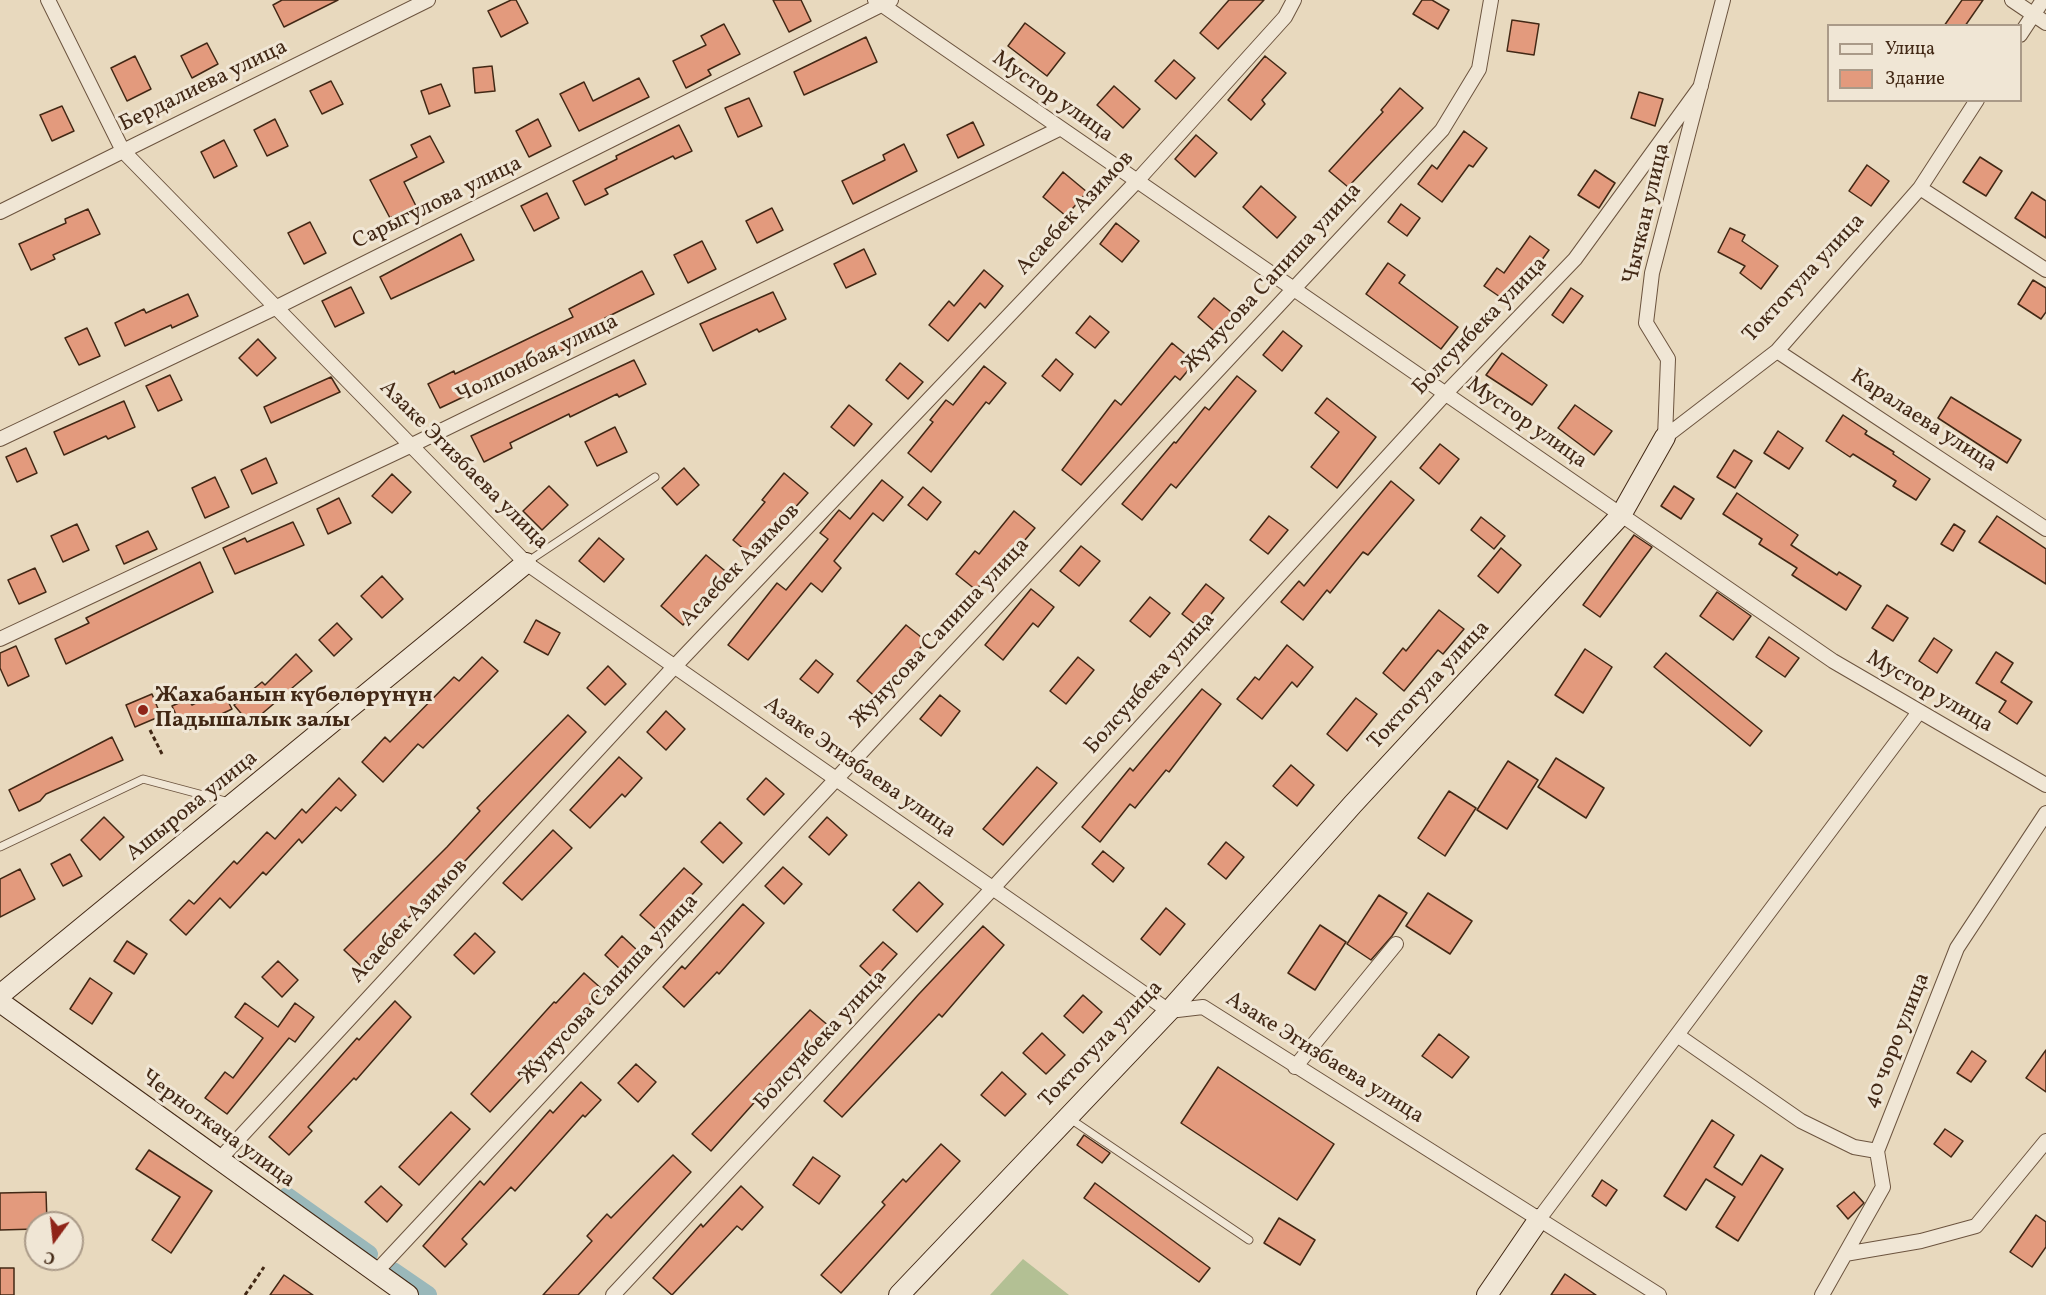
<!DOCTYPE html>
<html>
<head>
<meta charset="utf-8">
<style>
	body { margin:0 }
	#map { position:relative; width:2046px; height:1295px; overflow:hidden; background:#e8d9be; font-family:Vollkorn,serif }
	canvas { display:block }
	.legend { position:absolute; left:1827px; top:24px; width:195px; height:78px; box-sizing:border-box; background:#f0e6d5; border:2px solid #aa9a88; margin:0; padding:8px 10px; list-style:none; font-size:18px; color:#422815 }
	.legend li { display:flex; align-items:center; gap:12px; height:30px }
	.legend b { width:30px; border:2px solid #aa9a88 }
	.north { position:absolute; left:24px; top:1211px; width:60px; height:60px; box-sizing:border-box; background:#f0e6d5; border:2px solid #aa9a88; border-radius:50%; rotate:195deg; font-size:16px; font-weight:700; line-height:24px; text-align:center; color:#422815 }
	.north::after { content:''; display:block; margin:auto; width:21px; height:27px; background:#8f2418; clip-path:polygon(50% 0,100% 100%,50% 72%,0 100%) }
</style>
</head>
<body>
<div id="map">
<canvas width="2046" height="1295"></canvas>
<ul class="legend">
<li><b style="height:8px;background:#f0e6d5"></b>Улица</li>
<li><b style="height:16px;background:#e39a7d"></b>Здание</li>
</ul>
<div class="north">С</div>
</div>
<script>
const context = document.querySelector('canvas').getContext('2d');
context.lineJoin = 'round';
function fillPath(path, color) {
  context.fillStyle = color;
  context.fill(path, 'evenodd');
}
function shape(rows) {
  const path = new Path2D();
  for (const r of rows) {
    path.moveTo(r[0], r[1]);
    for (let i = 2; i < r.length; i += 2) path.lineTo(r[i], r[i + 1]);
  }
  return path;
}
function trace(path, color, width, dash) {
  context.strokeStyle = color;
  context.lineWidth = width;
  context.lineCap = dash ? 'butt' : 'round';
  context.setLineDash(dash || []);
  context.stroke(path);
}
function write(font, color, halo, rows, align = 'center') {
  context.font = font + ' Vollkorn,serif';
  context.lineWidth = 6;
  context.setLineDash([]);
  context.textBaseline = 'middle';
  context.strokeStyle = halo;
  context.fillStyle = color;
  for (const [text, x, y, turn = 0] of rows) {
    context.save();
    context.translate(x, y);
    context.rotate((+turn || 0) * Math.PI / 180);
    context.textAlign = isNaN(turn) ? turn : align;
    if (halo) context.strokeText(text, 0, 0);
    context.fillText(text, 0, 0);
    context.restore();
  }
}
fillPath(shape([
	[1023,1259,1069,1295,990,1295]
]), '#b3c094');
trace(shape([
	[287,1196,369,1254],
	[393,1271,428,1295]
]), '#9ab8ba', 18);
const building = shape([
	[282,0,338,0,284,27,273,5,282,0],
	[511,0,516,0,528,23,501,37,488,11,511,0],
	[773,0,801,0,811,21,789,32,773,0],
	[1229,0,1264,0,1218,49,1200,33,1229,0],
	[1422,0,1432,0,1449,10,1438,29,1413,14,1422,0],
	[1962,0,1983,0,1965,26,1944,26,1962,0],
	[1512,20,1539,24,1534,55,1507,51,1512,20],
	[1025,23,1065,53,1047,76,1008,46,1025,23],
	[724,24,740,54,708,70,711,75,686,88,673,61,706,45,701,36,724,24],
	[866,37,877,62,804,95,794,72,866,37],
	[207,43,218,64,192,78,181,56,207,43],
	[135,56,151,89,127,101,111,68,135,56],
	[1265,56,1286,73,1262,100,1265,104,1251,120,1228,100,1265,56],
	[1174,60,1195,78,1176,99,1155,81,1174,60],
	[492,66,495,91,475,93,473,68,492,66],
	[639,78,649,97,579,131,560,94,584,82,593,101,639,78],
	[331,81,343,104,322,114,310,91,331,81],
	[441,84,450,106,429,114,421,91,441,84],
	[1114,86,1140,109,1123,128,1097,105,1114,86],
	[1400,88,1423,108,1348,187,1329,171,1383,112,1381,110,1400,88],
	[1639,92,1663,99,1655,126,1631,118,1639,92],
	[749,98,762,126,738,137,725,108,749,98],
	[62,106,74,131,52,141,40,115,62,106],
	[275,119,288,146,267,156,254,130,275,119],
	[538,119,551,146,529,157,516,131,538,119],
	[973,122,984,145,958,158,947,135,973,122],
	[679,125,692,151,675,159,673,156,605,189,608,194,585,205,573,181,617,159,616,156,679,125],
	[1464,131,1487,148,1473,167,1469,165,1442,202,1418,184,1432,165,1437,169,1464,131],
	[1196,135,1217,153,1195,177,1175,159,1196,135],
	[430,136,444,162,404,182,416,206,390,218,370,180,417,157,411,145,430,136],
	[224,140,237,166,214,178,201,152,224,140],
	[904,144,917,171,853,204,842,181,885,160,883,155,904,144],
	[1980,157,2002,171,1986,196,1963,182,1980,157],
	[1867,165,1889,181,1871,206,1849,191,1867,165],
	[1595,170,1615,183,1599,208,1578,195,1595,170],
	[1063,172,1087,192,1066,216,1043,197,1063,172],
	[1261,186,1296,217,1277,238,1243,207,1261,186],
	[2032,192,2046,201,2046,238,2015,218,2032,192],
	[547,193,559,218,534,231,521,206,547,193],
	[1401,204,1420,218,1407,236,1388,222,1401,204],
	[772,208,783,230,757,243,746,221,772,208],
	[88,209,100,234,53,255,55,259,31,270,19,244,66,223,65,219,88,209],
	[310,222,326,253,304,264,288,233,310,222],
	[1116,223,1139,241,1122,262,1100,244,1116,223],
	[1730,228,1745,235,1742,241,1778,266,1761,289,1740,273,1745,266,1718,252,1730,228],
	[461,234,474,260,391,299,380,277,461,234],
	[1530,236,1549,250,1536,268,1532,265,1506,301,1484,286,1497,268,1504,273,1530,236],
	[702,241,716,269,688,283,674,255,702,241],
	[864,249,876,274,846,288,834,264,864,249],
	[1388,263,1405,275,1399,283,1458,327,1441,349,1366,294,1388,263],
	[984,270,1003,286,985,308,980,303,948,341,929,325,949,301,954,306,984,270],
	[642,271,654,294,605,318,609,325,566,346,567,348,440,408,428,384,454,371,455,374,573,317,569,309,642,271],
	[2033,280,2046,288,2046,312,2041,319,2018,304,2033,280],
	[351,287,364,313,335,327,322,301,351,287],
	[1571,288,1583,296,1563,323,1552,315,1571,288],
	[773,292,786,319,759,332,757,329,713,351,700,324,773,292],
	[188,294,198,316,172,328,171,325,125,346,115,323,144,309,146,313,188,294],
	[1214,298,1235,315,1219,335,1198,317,1214,298],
	[1090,316,1109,332,1095,348,1076,333,1090,316],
	[87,328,100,356,79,365,65,338,87,328],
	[1283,331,1302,346,1282,371,1263,355,1283,331],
	[258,339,276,358,257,376,239,358,258,339],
	[1172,343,1195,362,1180,380,1175,376,1081,485,1062,470,1115,400,1121,405,1172,343],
	[1502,353,1547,385,1532,405,1486,375,1502,353],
	[1056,359,1073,374,1060,391,1042,376,1056,359],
	[634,360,646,384,619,397,617,394,570,417,569,414,510,443,512,448,484,462,471,436,634,360],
	[900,363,923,382,908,399,886,380,900,363],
	[984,366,1006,383,989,404,986,402,931,472,908,453,933,422,930,420,946,400,953,405,984,366],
	[170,375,182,400,158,411,146,386,170,375],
	[1237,376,1256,391,1176,488,1171,484,1142,520,1122,504,1174,442,1176,443,1205,407,1209,410,1237,376],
	[331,377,340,392,271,423,264,407,331,377],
	[1951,397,2021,440,2007,463,1938,418,1951,397],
	[1327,398,1376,437,1337,488,1311,467,1339,432,1315,413,1327,398],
	[124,401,135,427,108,439,106,436,64,455,54,432,124,401],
	[849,405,872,424,854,446,831,427,849,405],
	[1575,405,1612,431,1594,455,1558,428,1575,405],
	[1843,415,1867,431,1865,434,1894,452,1893,454,1930,479,1916,500,1893,486,1896,481,1853,454,1850,457,1826,441,1843,415],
	[615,427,627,452,597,466,585,442,615,427],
	[1778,431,1803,448,1789,469,1764,453,1778,431],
	[1440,444,1459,459,1439,484,1420,468,1440,444],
	[26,448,37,473,17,482,6,457,26,448],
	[1734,450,1752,461,1735,488,1717,477,1734,450],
	[266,458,277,483,252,494,241,470,266,458],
	[684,468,699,485,677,505,662,488,684,468],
	[784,473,808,493,752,556,733,540,765,502,762,500,784,473],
	[392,474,411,492,392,513,372,496,392,474],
	[215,477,229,507,205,518,192,488,215,477],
	[882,480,903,497,883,521,873,513,834,561,841,568,822,592,811,583,748,660,728,645,777,583,786,590,828,539,820,533,839,510,850,519,882,480],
	[1391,481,1414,500,1368,555,1363,552,1330,593,1327,590,1303,620,1281,602,1299,581,1304,586,1391,481],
	[549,486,568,505,542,530,523,511,549,486],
	[1674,486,1694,499,1681,519,1661,506,1674,486],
	[923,487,941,502,927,520,908,505,923,487],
	[1737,493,1798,535,1791,545,1837,575,1839,572,1861,586,1846,610,1792,575,1797,568,1759,544,1762,539,1723,514,1737,493],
	[339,498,351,523,328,534,317,509,339,498],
	[1014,511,1035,528,1014,553,1009,549,976,590,956,574,975,551,979,554,1014,511],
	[1269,516,1288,530,1268,554,1250,540,1269,516],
	[1997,516,2046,549,2046,584,1979,542,1997,516],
	[1481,517,1505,536,1494,549,1471,530,1481,517],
	[293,522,304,545,235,574,223,548,245,538,247,542,293,522],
	[77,524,89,550,63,562,51,536,77,524],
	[1954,524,1965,531,1953,551,1941,544,1954,524],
	[148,531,157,549,124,564,116,546,148,531],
	[1634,535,1652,547,1600,617,1583,605,1634,535],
	[599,538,624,559,604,582,579,561,599,538],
	[1081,546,1100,561,1079,586,1060,571,1081,546],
	[1501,548,1521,565,1498,593,1478,576,1501,548],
	[706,555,730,575,715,593,712,590,683,625,661,606,706,555],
	[200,562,213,592,66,664,55,639,89,623,86,618,200,562],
	[35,568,46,592,19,604,8,580,35,568],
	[382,576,403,599,382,618,361,596,382,576],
	[1206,584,1224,598,1200,628,1182,614,1206,584],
	[1031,589,1054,607,1038,627,1033,623,1003,660,985,645,1031,589],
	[1717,592,1751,616,1733,640,1700,616,1717,592],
	[1150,597,1170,613,1150,637,1130,621,1150,597],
	[1887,605,1908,618,1893,641,1872,628,1887,605],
	[1439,610,1464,629,1443,654,1438,650,1404,691,1383,673,1403,648,1406,651,1439,610],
	[536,620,560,633,548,655,524,642,536,620],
	[337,623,352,639,334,656,319,640,337,623],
	[906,625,926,641,878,699,857,681,906,625],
	[1769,637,1799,658,1785,677,1756,657,1769,637],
	[1934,638,1952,650,1937,673,1919,661,1934,638],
	[1287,645,1313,667,1297,687,1292,682,1262,719,1237,699,1255,677,1259,680,1287,645],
	[16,646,29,676,8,686,0,668,0,653,16,646],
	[1585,649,1612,667,1583,713,1555,695,1585,649],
	[1996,652,2013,663,2001,682,2032,702,2017,724,1999,712,2006,701,1976,683,1996,652],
	[1666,653,1762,731,1750,746,1654,667,1666,653],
	[296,654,312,671,250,724,234,705,262,682,265,685,296,654],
	[482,657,498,671,423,748,418,744,383,782,362,762,385,737,390,742,454,677,459,681,482,657],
	[1078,657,1094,670,1066,704,1050,691,1078,657],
	[816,660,833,674,818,693,800,679,816,660],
	[608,666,626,684,605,705,587,688,608,666],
	[1202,689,1221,704,1169,772,1166,770,1135,808,1130,804,1100,842,1082,827,1130,768,1133,771,1202,689],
	[222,690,232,709,184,732,172,706,188,699,192,705,222,690],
	[152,694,161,716,135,727,126,705,152,694],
	[940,695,960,711,941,736,920,719,940,695],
	[1356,698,1377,714,1347,751,1327,734,1356,698],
	[666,711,685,729,666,750,647,732,666,711],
	[568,715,586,732,451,876,380,946,383,949,364,969,344,950,447,847,480,811,477,808,568,715],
	[112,737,123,760,46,794,40,801,19,811,9,790,112,737],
	[619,757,642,778,625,797,622,794,590,828,570,810,619,757],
	[1556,758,1604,788,1586,818,1538,787,1556,758],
	[1508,761,1538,780,1507,829,1477,810,1508,761],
	[1291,765,1314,785,1297,806,1273,786,1291,765],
	[1037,767,1057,783,1003,845,983,829,1037,767],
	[339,778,356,795,341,811,336,807,302,843,299,839,266,875,263,872,230,908,220,898,186,935,170,920,189,900,194,904,234,861,237,864,267,832,275,839,302,809,306,813,339,778],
	[766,778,784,794,764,815,747,799,766,778],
	[1449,791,1476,808,1445,856,1418,838,1449,791],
	[104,817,124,837,100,860,81,840,104,817],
	[827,817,847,835,829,855,809,837,827,817],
	[720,822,742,843,723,863,701,842,720,822],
	[553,830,572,848,522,900,503,883,553,830],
	[1226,842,1244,857,1226,879,1208,864,1226,842],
	[1103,851,1124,868,1113,882,1092,864,1103,851],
	[70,854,82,876,63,886,51,864,70,854],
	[783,867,802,884,784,904,765,886,783,867],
	[684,868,702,884,658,931,640,915,684,868],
	[20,869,35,899,0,917,0,879,20,869],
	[919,882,943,904,917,932,893,910,919,882],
	[1428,893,1472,921,1450,954,1406,926,1428,893],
	[1379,895,1407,913,1392,936,1371,960,1347,944,1379,895],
	[743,904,764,923,719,974,717,972,684,1007,663,987,682,966,685,969,743,904],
	[1166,908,1185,924,1160,955,1141,939,1166,908],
	[1320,925,1346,942,1315,990,1288,973,1320,925],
	[983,926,1004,945,942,1017,939,1014,842,1117,824,1101,918,995,983,926],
	[475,933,495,952,474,974,454,955,475,933],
	[622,936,638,951,621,970,605,955,622,936],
	[127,941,147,954,134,974,114,961,127,941],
	[883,942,897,954,874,979,860,966,883,942],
	[278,961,298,980,282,997,262,977,278,961],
	[584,973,603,990,490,1112,471,1094,554,1002,556,1003,584,973],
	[90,978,112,993,92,1024,70,1009,90,978],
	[1083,995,1102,1012,1083,1033,1064,1016,1083,995],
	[395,1001,411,1017,356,1080,354,1078,308,1127,312,1131,289,1155,269,1137,357,1038,359,1040,395,1001],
	[245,1003,278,1027,295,1003,314,1017,295,1042,289,1038,227,1114,205,1098,225,1072,233,1078,263,1038,235,1017,245,1003],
	[810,1010,830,1027,781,1081,777,1077,711,1151,692,1134,810,1010],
	[1042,1033,1065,1055,1046,1074,1023,1053,1042,1033],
	[1439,1034,1469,1057,1452,1078,1422,1056,1439,1034],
	[2046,1050,2046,1092,2026,1078,2046,1050],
	[1972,1051,1986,1061,1971,1082,1957,1073,1972,1051],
	[636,1064,656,1082,638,1102,618,1083,636,1064],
	[1218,1067,1334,1144,1297,1200,1181,1123,1218,1067],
	[1002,1072,1026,1094,1005,1116,981,1095,1002,1072],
	[581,1082,601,1100,585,1117,583,1115,515,1191,511,1187,462,1239,467,1244,445,1267,423,1246,480,1181,484,1185,550,1110,553,1113,581,1082],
	[451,1112,470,1129,419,1185,399,1167,451,1112],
	[1712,1120,1734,1135,1714,1167,1742,1185,1761,1155,1783,1169,1738,1241,1716,1227,1735,1197,1706,1179,1686,1210,1664,1196,1712,1120],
	[1945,1129,1963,1141,1951,1157,1934,1144,1945,1129],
	[1084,1135,1110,1153,1102,1163,1077,1145,1084,1135],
	[941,1144,960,1161,841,1293,821,1275,885,1205,882,1202,903,1179,906,1182,941,1144],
	[149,1150,212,1191,171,1253,152,1240,180,1197,136,1169,149,1150],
	[673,1155,691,1172,600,1271,578,1295,543,1295,592,1241,587,1236,607,1214,611,1218,673,1155],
	[813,1157,840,1176,819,1204,793,1185,813,1157],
	[1602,1180,1617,1190,1606,1206,1592,1196,1602,1180],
	[1095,1183,1210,1268,1199,1282,1084,1198,1095,1183],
	[381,1186,402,1205,387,1222,365,1202,381,1186],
	[741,1186,763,1207,742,1230,737,1226,672,1295,653,1278,701,1224,703,1227,741,1186],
	[46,1192,47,1223,36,1223,36,1229,0,1230,0,1193,46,1192],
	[1854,1192,1864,1203,1848,1219,1837,1206,1854,1192],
	[2036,1215,2046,1222,2046,1247,2032,1267,2010,1252,2036,1215],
	[1279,1218,1315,1240,1300,1265,1264,1243,1279,1218],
	[0,1268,14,1268,14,1295,0,1295,0,1268],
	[1565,1274,1596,1295,1551,1295,1565,1274],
	[284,1275,313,1295,270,1295,284,1275]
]);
fillPath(building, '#e39a7d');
trace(building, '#422815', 1.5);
const lane = shape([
	[527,562,655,477],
	[0,847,143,779,229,802],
	[1069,1118,1249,1240]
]);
const street = shape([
	[48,0,123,151,526,563,1169,1011,1203,1007,1659,1295],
	[875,0,1833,661,2046,785],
	[2012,0,2046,23],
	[2020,35,2043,0],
	[1920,188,2046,270],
	[0,212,428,0],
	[1777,351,2046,529],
	[1665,437,1777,351,1920,188,1977,100],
	[1665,437,1668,359,1646,323,1652,273,1723,0],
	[0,439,277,307,891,0],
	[0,639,412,445,1059,129],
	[1677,1035,1801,1121,1854,1147,1877,1151],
	[1295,1067,1396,944],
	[218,1161,675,666,1136,182,1285,17,1294,0],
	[1539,1219,1919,712],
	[1845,1254,1921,1241,1976,1226,2046,1141],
	[376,1272,1442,130,1479,69,1491,0],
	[613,1295,993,888,1445,394,1575,259,1701,86],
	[1822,1295,1883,1187,1877,1151,1957,948,2046,813]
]);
const secondary = shape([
	[0,995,526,563],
	[0,1002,408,1295],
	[899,1295,1169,1011,1353,804,1621,515,1665,437],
	[1487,1295,1539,1219]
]);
trace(lane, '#6c543f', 9);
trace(street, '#6c543f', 16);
trace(secondary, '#422815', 22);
trace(shape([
	[150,730,162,754],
	[245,1295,264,1267]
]), '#422815', 3, [4.5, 3]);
trace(lane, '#f0e6d5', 7);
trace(street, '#f0e6d5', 14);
trace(secondary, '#f0e6d5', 20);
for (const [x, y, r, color] of [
	[143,710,6,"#8f2418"]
]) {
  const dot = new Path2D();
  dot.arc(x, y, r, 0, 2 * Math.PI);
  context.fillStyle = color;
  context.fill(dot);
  trace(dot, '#f0e6d5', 2);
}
write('22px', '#422815', '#f0e6d5', [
	["Бердалиева улица",204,87,-26],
	["Мустор улица",1052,98,35],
	["Сарыгулова улица",438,204,-26],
	["Асаебек Азимов",1076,214,-47],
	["Чычкан улица",1648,214,-77],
	["Жунусова Сапиша улица",1273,279,-47],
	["Токтогула улица",1805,279,-47],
	["Болсунбека улица",1481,327,-46],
	["Чолпонбая улица",538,360,-26],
	["Каралаева улица",1923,422,33],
	["Мустор улица",1526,424,35],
	["Азаке Эгизбаева улица",463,466,45],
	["Асаебек Азимов",741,566,-46],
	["Жунусова Сапиша улица",941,634,-47],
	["Болсунбека улица",1151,684,-48],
	["Токтогула улица",1430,686,-47],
	["Мустор улица",1929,693,30],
	["Азаке Эгизбаева улица",859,769,35],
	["Ашырова улица",193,807,-39],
	["Асаебек Азимов",410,922,-47],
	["Жунусова Сапиша улица",610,990,-47],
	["Болсунбека улица",822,1041,-47],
	["40 чоро улица",1898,1041,-68],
	["Токтогула улица",1102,1045,-46],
	["Азаке Эгизбаева улица",1324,1059,32],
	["Черноткача улица",217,1130,36]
]);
write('bold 22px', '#422815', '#f0e6d5', [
	["Жахабанын күбөлөрүнүн",155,697],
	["Падышалык залы",155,722]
], 'left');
</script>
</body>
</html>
